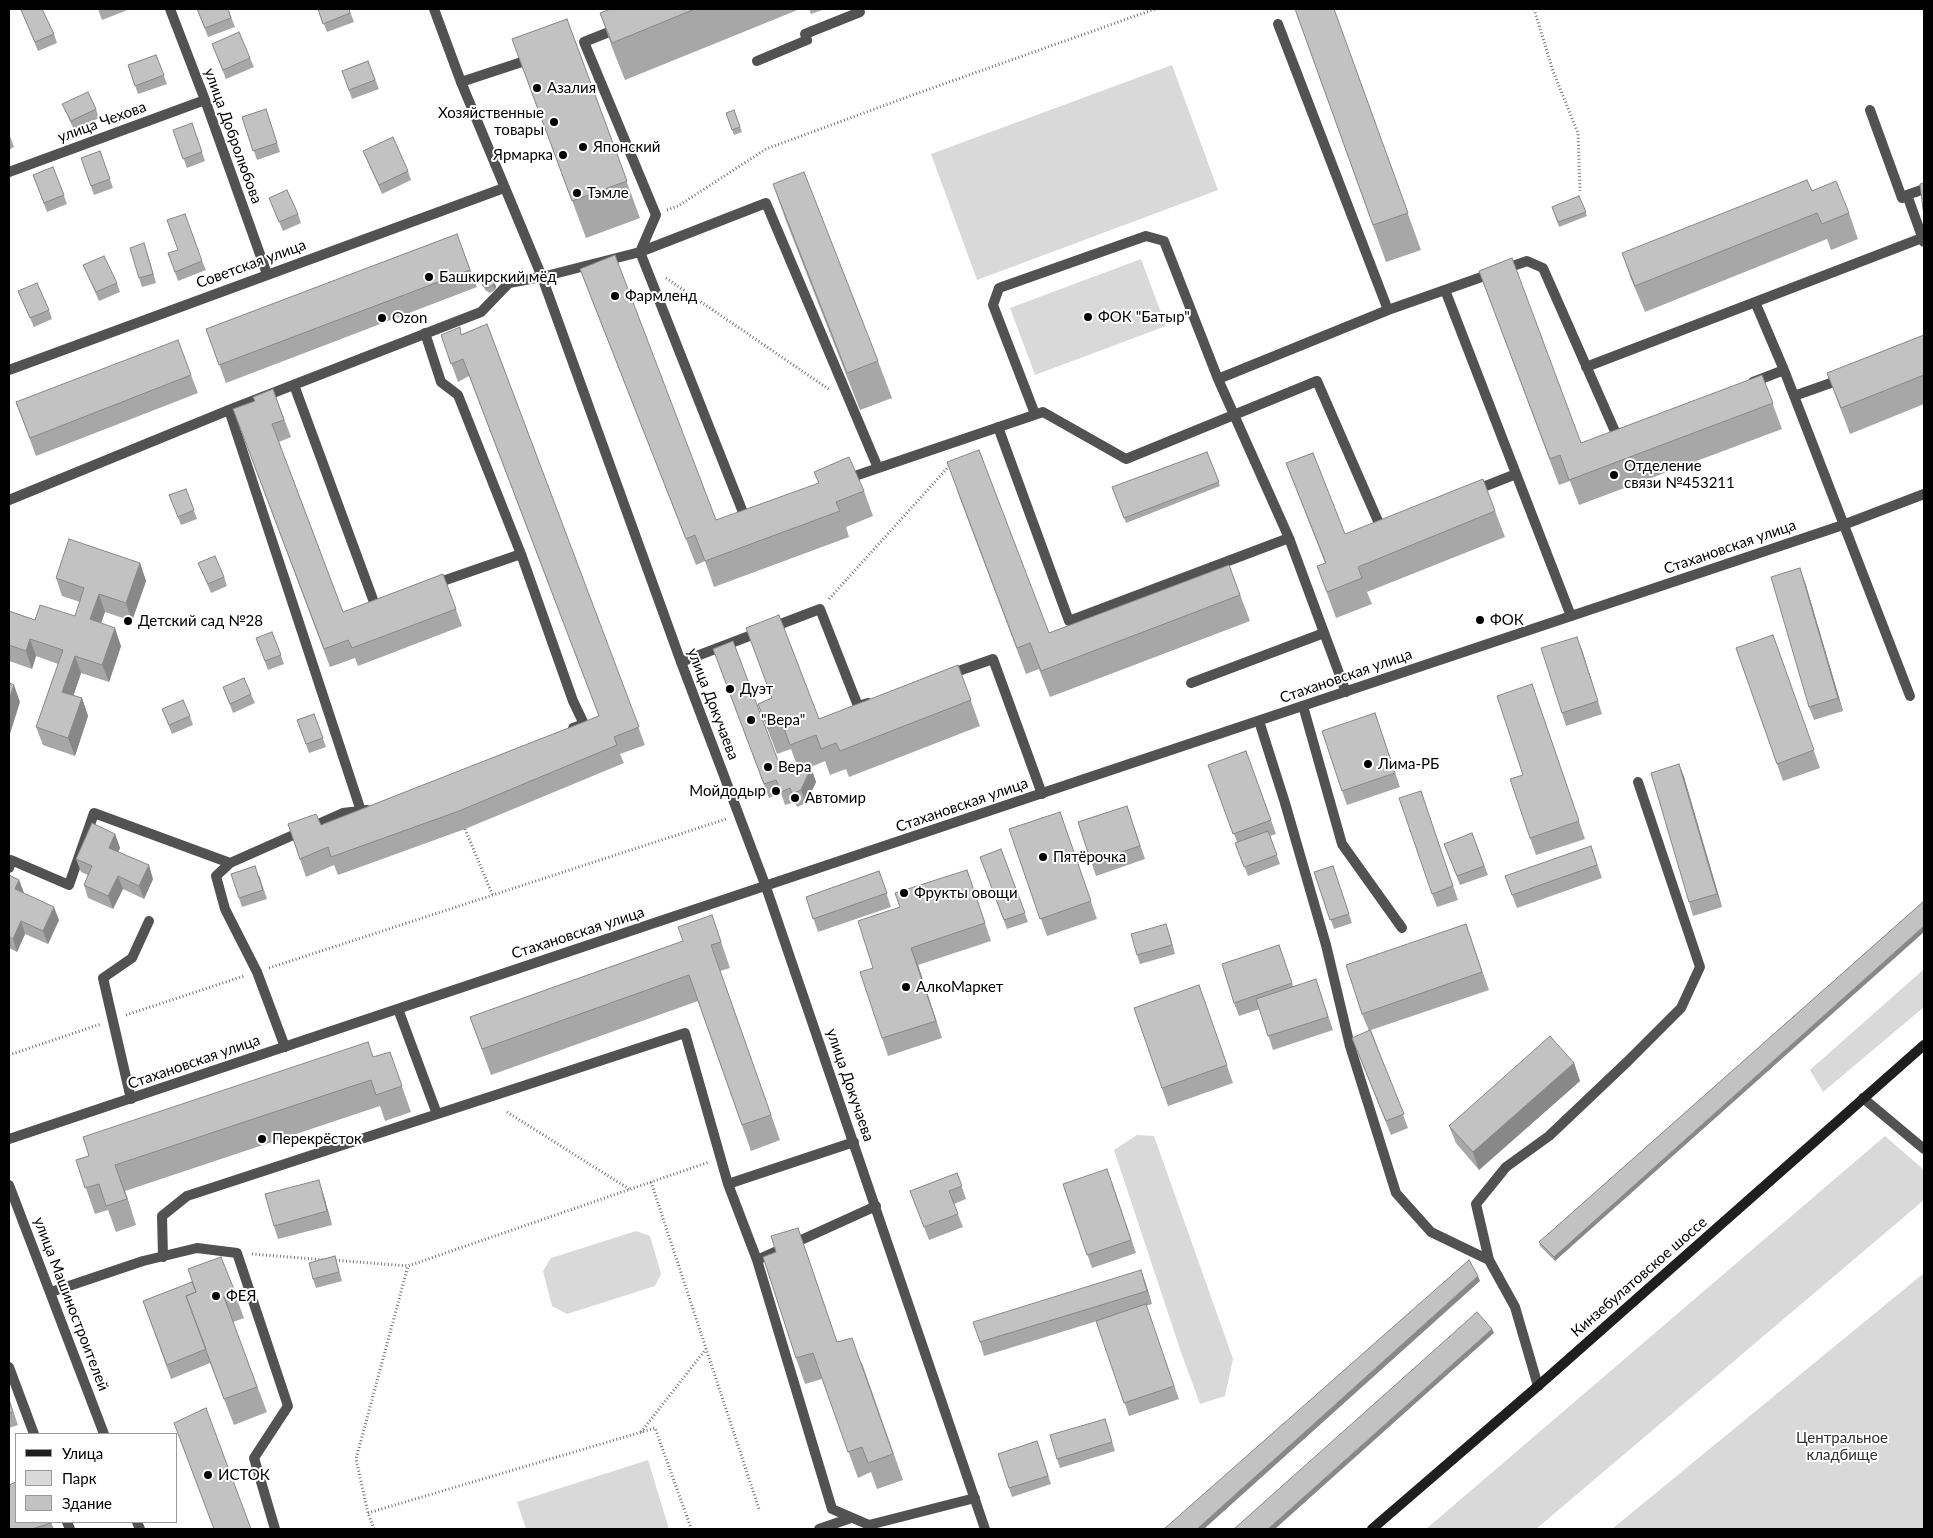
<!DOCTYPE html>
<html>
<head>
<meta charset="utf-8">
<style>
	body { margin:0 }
	#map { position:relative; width:1933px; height:1538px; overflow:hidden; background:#fff; font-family:Lato,sans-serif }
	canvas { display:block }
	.frame { position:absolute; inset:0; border:10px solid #000; pointer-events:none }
	.legend { position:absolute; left:15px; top:1433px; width:162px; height:90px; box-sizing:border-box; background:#fff; border:1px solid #999; margin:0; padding:6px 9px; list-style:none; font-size:15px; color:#000 }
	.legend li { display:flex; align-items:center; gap:10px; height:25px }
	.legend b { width:25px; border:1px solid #999 }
</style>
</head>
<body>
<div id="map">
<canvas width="1933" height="1538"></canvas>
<div class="frame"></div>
<ul class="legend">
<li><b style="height:6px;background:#1f1f1f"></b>Улица</li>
<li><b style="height:14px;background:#d9d9d9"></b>Парк</li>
<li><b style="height:14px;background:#c2c2c2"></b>Здание</li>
</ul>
</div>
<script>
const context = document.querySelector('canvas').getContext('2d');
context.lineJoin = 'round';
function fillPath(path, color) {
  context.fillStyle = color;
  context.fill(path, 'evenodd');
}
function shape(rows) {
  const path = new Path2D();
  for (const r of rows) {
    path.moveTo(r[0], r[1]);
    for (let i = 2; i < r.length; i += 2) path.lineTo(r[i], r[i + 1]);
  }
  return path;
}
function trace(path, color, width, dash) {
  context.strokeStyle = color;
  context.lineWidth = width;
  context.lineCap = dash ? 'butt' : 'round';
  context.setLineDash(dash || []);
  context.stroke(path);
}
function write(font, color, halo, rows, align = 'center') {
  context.font = font + ' Lato,sans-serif';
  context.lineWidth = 4;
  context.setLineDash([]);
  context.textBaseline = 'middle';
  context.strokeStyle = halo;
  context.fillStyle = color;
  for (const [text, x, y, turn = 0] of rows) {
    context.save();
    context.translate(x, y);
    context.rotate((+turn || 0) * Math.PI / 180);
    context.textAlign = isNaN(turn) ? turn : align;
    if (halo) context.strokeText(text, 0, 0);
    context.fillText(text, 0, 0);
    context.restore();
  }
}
fillPath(shape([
	[1172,65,1218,190,977,280,931,154],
	[1141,259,1166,326,1035,375,1010,308],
	[1924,969,1924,1007,1823,1092,1810,1070],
	[1137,1135,1154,1136,1233,1359,1225,1396,1200,1404,1181,1352,1114,1150],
	[1885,1136,1924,1170,1924,1200,1536,1529,1426,1529],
	[636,1231,650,1236,661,1274,655,1286,567,1314,552,1306,543,1271,551,1258],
	[1924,1273,1924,1529,1612,1529],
	[648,1460,669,1529,526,1529,517,1502]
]), '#d9d9d9');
trace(shape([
	[1534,9,1553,71,1578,133,1580,191],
	[667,210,678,206,766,149,921,92,1155,9],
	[666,278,830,390],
	[829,599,951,464],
	[465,829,493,896],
	[269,968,726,819],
	[126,1015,244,976],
	[9,1055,101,1024],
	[507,1112,629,1189],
	[651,1182,759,1509],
	[252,1254,326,1260],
	[332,1260,408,1266,709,1162],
	[641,1432,706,1349],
	[368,1513,655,1428,691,1528],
	[374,1529,368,1513,356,1459,408,1266]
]), '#747474', 3, [1, 2.5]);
trace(shape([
	[1278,24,1388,310],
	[619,28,584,42,656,215,640,252,746,520,748,519],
	[757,61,807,40,805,34,860,12,859,9],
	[461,82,534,58],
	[1870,110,1902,198,1907,195],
	[1924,242,1907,195,1924,189],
	[542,277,640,252,766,203,878,468],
	[1445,290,1571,616],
	[1755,302,1784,370,1910,696],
	[425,333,441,382,458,395,521,554,573,701,584,724,573,728],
	[1586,367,1922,238],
	[1753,382,1784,370],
	[294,385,375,605,383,602],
	[1794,396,1842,379],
	[229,410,361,811],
	[1035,414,993,305,999,288,1146,236,1164,241,1218,379],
	[998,427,1069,621,1289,538],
	[846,479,1043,412,1126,459,1317,381,1381,528,1385,526],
	[1473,491,1516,474],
	[9,500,229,410,481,312,509,283,541,277],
	[434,584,521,554],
	[681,662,820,609,858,706,868,703],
	[947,675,993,659,1042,794],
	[1191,683,1324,633],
	[1346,692,1289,538,1218,379,1388,310,1527,261,1543,268,1617,436,1623,433],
	[1303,706,1342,844,1402,928],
	[1259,721,1285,803,1326,945,1350,1046,1396,1193,1431,1232,1489,1260,1515,1307,1538,1386],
	[9,868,11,860,69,885,94,813,230,863],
	[398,1009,437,1114],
	[285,1047,257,972,225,909,216,876,230,863,343,813,367,810],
	[1863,1098,1924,1149],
	[131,1099,103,978,132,958,149,921],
	[876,1206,757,1260,832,1509,869,1525,975,1498],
	[163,1257,162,1216,187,1196,685,1033,728,1184],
	[757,1260,728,1184,854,1142],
	[1489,1260,1476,1204,1506,1167,1549,1136,1627,1062,1681,1008,1700,967,1638,782],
	[51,1292,143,1261,197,1248,237,1253,288,1406,254,1458,275,1529],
	[9,1367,34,1434],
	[67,1522,70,1529],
	[819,1529,851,1518]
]), '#525252', 10);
trace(shape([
	[170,9,205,100,267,274],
	[434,9,461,82,542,277,681,662,766,887,985,1529],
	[9,172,205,100],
	[9,370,504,188],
	[9,1139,1843,525,1924,494],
	[9,1185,104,1434],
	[137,1522,140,1529]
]), '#525252', 10);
trace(shape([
	[1372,1529,1538,1386,1924,1045]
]), '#1f1f1f', 10);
fillPath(shape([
	[98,9,130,9,102,20],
	[197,9,228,9,235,27,208,37],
	[318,9,349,9,354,22,327,32],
	[610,9,800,9,625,80,613,50,600,13],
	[809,9,825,9,811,14],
	[1295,9,1334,9,1421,250,1386,262],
	[21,10,54,34,57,43,38,51],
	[567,19,640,218,586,238,512,39],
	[212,44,250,58,254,67,226,79],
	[156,55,167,84,138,94,128,65],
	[368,61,379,89,352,99,342,71],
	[62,104,96,109,99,118,74,130],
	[266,109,280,152,257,160,242,117],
	[734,110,742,132,734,135,726,113],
	[192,123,205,161,187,168,173,130],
	[9,133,14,147,9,150],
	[100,151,113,188,94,195,81,158],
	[363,151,408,171,411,180,382,194],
	[53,167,67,204,47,212,33,175],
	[773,184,878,361,892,398,860,410,786,221],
	[1812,191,1849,213,1858,239,1831,250,1827,239,1645,312,1631,279,1622,253],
	[1579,196,1587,216,1559,227,1552,207],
	[269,198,298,214,301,223,283,231],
	[457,234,477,287,226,383,206,329],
	[144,243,156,283,142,287,139,278],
	[168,253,202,261,206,270,178,281],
	[83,265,117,283,120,292,99,301],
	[580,269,716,520,864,491,873,516,846,527,849,537,714,587,705,561,696,565,590,295],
	[1479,271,1581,443,1762,375,1782,429,1579,505,1570,481,1559,485],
	[482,282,496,286,495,290,490,293,485,290],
	[18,291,49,310,52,319,34,327],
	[487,324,645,745,620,754,624,763,465,829,338,875,334,865,306,877,288,824,321,825,599,716,469,376,458,382,441,335,462,334],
	[1924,335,1924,404,1850,434,1827,373],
	[191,375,198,393,36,456,16,402],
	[273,389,291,437,279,442,343,612,443,574,462,626,358,666,355,658,330,667,233,409,255,401],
	[1207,452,1220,486,1126,523,1112,487],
	[1286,463,1345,534,1495,511,1505,537,1367,592,1372,604,1336,618,1317,566,1325,563],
	[956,488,1049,633,1229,565,1250,621,1050,697,1039,669,1026,674],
	[186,489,197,519,181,525,169,495],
	[140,563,146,581,132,621,105,612,101,623,121,646,109,682,81,673,73,696,82,698,88,716,75,756,43,745,36,727,58,664,36,656,32,669,9,661,9,611,35,620,75,616,80,602,62,596,56,578],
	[198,563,224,577,227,586,211,593],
	[1805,582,1843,711,1814,720,1809,707],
	[746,628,819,719,958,665,980,726,849,777,846,769,830,775,825,761,811,767,816,782,806,803,797,807,795,802,785,805,781,793,769,798,713,649,783,774,798,768,791,749,777,754,758,704,772,698],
	[272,632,284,664,268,670,256,638],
	[1773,635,1820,768,1783,781,1736,648],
	[1582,650,1602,714,1566,726,1562,713],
	[223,687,251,694,255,703,233,713],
	[1538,701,1585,839,1536,855,1530,838,1523,775],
	[162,709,190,716,193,725,172,734],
	[1375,713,1400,787,1347,805,1342,791],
	[314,714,326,747,309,753,297,720],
	[1246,751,1276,834,1270,836,1280,864,1248,876,1235,843,1237,842,1208,765],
	[1679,764,1684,777,1722,907,1693,916,1689,902],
	[1425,804,1458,900,1437,907,1432,894],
	[1127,806,1145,859,1096,876,1078,822],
	[1060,812,1097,919,1047,936,1009,829],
	[1472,833,1488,875,1460,885,1444,844],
	[115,834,120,848,118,852,153,879,144,899,123,889,113,909,88,898,84,885,88,875,81,872,76,859],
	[1591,846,1602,878,1517,908,1505,876],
	[1001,849,1028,922,1007,929,980,857],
	[1333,866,1352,923,1334,929,1314,872],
	[967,870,991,941,918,965,942,1038,888,1056,882,1038,900,907],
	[879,871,891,907,818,932,806,897],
	[9,875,19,880,24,893,59,920,48,944,25,934,17,952,9,948],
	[259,875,267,899,242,907,239,898],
	[1924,901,1555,1261,1540,1246,1539,1242],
	[712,915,730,968,720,971,780,1140,751,1151,698,1001,491,1075,470,1017,683,941],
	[1466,924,1489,990,1371,1030,1408,1128,1391,1135,1352,1038,1369,1031,1362,1014],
	[1169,933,1175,954,1140,964,1137,955],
	[1279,945,1293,986,1320,992,1333,1030,1273,1050,1260,1009,1239,1016,1234,1003],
	[1199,985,1233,1083,1168,1106,1134,1008],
	[373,1057,399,1078,411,1112,385,1121,380,1106,125,1191,136,1225,116,1232,108,1210,95,1214,76,1160],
	[1574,1063,1580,1081,1479,1170,1456,1143,1449,1126],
	[957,1173,966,1199,954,1204,963,1227,929,1240,910,1191],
	[1112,1182,1136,1253,1092,1268,1063,1184],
	[323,1193,332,1225,278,1239,274,1226],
	[807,1254,837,1342,862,1363,903,1480,877,1489,871,1472,858,1478,822,1379,805,1384,796,1358],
	[335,1256,342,1281,316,1288,313,1279],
	[221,1257,244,1318,233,1322,267,1412,234,1425,210,1363,171,1379,143,1301,192,1282],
	[1141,1270,1152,1304,1146,1306,1179,1399,1129,1416,1097,1321,984,1356,980,1342],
	[9,1399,18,1425,9,1428],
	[1105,1419,1115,1451,1060,1468,1057,1459],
	[1040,1450,1051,1484,1012,1497,1009,1488],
	[51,1522,54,1529,9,1529]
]), '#a7a7a7');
fillPath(shape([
	[144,243,147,252,156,283,153,274],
	[494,282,496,286,495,290,493,285],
	[140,563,146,581,132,621,126,603],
	[1800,568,1805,582,1843,711,1838,698],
	[99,594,105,612,96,637,90,619],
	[115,628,121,646,109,682,102,665],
	[1577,637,1582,650,1602,714,1598,701],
	[30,639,36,656,32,669,26,651],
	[75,656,81,673,69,709,62,692],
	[14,685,20,702,10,734,9,732,9,700],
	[82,698,88,716,75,756,68,738],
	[1679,764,1684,777,1722,907,1717,894],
	[811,768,816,782,806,803,801,790],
	[115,834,120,848,114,861,109,848],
	[149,865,153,879,144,899,139,886],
	[118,876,123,889,113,909,108,896],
	[19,880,24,893,15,889],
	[54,907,59,920,48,944,43,931],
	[21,921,25,934,17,952,13,939],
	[1166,924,1169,933,1175,954,1172,945],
	[1924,926,1924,932,1555,1261,1554,1257],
	[911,948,918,965,942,1038,936,1021],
	[1574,1063,1580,1081,1479,1170,1473,1152],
	[115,1165,125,1191,136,1225,127,1199],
	[319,1180,323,1193,332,1225,327,1211],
	[1141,1270,1146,1284,1152,1304,1147,1291],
	[1478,1276,1480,1281,1204,1529,1197,1529],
	[1492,1329,1494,1333,1275,1529,1268,1529]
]), '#888');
const building = shape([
	[24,9,42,9,54,34,35,42,21,10,24,9],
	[197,9,228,9,231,18,205,28,197,9],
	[318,9,349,9,350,13,323,24,318,9],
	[610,9,695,9,612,43,600,13,610,9],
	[1295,9,1334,9,1408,213,1373,225,1295,9],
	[567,19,627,181,572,201,512,39,567,19],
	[239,32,250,58,223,70,212,44,239,32],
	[156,55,164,75,135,86,128,65,156,55],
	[368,61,375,80,349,90,342,71,368,61],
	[88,92,96,109,71,121,62,104,88,92],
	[266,109,277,143,253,151,242,117,266,109],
	[734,110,740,127,732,130,726,113,734,110],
	[192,123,202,152,183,159,173,130,192,123],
	[393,137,408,171,379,185,363,151,393,137],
	[100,151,110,179,91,186,81,158,100,151],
	[53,167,64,195,44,203,33,175,53,167],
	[804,172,878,361,847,373,773,184,804,172],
	[1807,180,1812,191,1836,181,1849,213,1822,224,1817,213,1635,286,1622,253,1807,180],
	[1924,183,1924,212,1923,209,1920,184,1924,183],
	[287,190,298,214,279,222,269,198,287,190],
	[1579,196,1586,212,1558,222,1552,207,1579,196],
	[185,214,202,261,175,272,168,253,178,250,167,220,185,214],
	[457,234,470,270,219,365,206,329,457,234],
	[144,243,153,274,139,278,130,248,144,243],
	[615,255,716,520,819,483,814,472,849,457,864,491,836,502,840,511,705,561,695,535,686,539,580,269,615,255],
	[104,256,117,283,96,292,83,265,104,256],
	[1512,258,1581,443,1762,375,1773,403,1569,480,1560,455,1550,459,1479,271,1512,258],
	[487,276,492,278,494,282,493,285,488,288,483,286,482,282,487,276],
	[37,283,49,310,30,318,18,291,37,283],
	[487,324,639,727,614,737,617,745,459,811,331,857,328,847,300,859,288,824,316,814,321,825,599,716,463,359,451,364,441,335,460,327,461,335,487,324],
	[1924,335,1924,375,1841,408,1827,373,1924,335],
	[178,340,191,375,30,438,16,402,178,340],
	[273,389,284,420,272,424,343,612,443,574,456,609,352,648,348,640,324,649,233,409,255,401,253,397,273,389],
	[979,450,1049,633,1229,565,1240,595,1041,671,1030,643,1017,648,947,462,979,450],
	[1207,452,1219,482,1124,518,1112,487,1207,452],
	[1313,453,1345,534,1483,479,1495,511,1358,567,1362,578,1327,592,1317,566,1326,563,1286,463,1313,453],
	[186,489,194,510,178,517,169,495,186,489],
	[69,539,140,563,126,603,99,594,90,619,115,628,102,665,75,656,62,692,82,698,68,738,36,727,63,650,30,639,26,651,9,645,9,611,35,620,40,605,75,616,84,588,56,578,69,539],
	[215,556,224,577,208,584,198,563,215,556],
	[1800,568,1838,698,1809,707,1771,577,1800,568],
	[779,615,819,719,958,665,971,700,840,751,836,743,821,749,816,735,790,745,782,723,768,729,758,704,772,698,746,628,779,615],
	[272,632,281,655,265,661,256,638,272,632],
	[1773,635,1814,750,1777,764,1736,648,1773,635],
	[1577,637,1598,701,1562,713,1541,648,1577,637],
	[733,641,783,774,810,764,811,768,801,790,792,794,790,788,781,792,776,780,764,784,713,649,733,641],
	[244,678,251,694,230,704,223,687,244,678],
	[9,683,14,685,9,700,9,683],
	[1532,684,1579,821,1530,838,1510,779,1523,775,1497,696,1532,684],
	[183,700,190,716,169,725,162,709,183,700],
	[1375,713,1395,773,1342,791,1322,731,1375,713],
	[314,714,323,738,306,744,297,720,314,714],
	[1246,751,1271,820,1233,834,1208,765,1246,751],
	[1679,764,1717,894,1689,902,1651,773,1679,764],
	[1421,791,1453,886,1432,894,1399,798,1421,791],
	[1127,806,1140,846,1091,862,1078,822,1127,806],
	[1060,812,1091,901,1040,919,1009,829,1060,812],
	[92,823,115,834,109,848,149,865,139,886,118,876,108,896,84,885,92,866,76,859,92,823],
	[1268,831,1277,855,1244,867,1235,843,1268,831],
	[1472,833,1484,866,1457,876,1444,844,1472,833],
	[1591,846,1597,865,1512,895,1505,876,1591,846],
	[1001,849,1025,913,1004,920,980,857,1001,849],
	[255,866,263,890,239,898,231,874,255,866],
	[1333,866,1349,914,1330,920,1314,872,1333,866],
	[967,870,985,923,911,948,936,1021,882,1038,860,972,873,968,858,921,900,907,895,893,967,870],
	[879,871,887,893,813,919,806,897,879,871],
	[9,875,19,880,15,889,54,907,43,931,21,921,13,939,9,937,9,875],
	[1924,901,1924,926,1554,1257,1539,1242,1924,901],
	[712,915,721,942,711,945,771,1115,742,1125,689,975,482,1049,470,1017,683,941,678,927,712,915],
	[1166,924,1172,945,1137,955,1131,934,1166,924],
	[1466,924,1482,972,1362,1014,1346,965,1466,924],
	[1279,945,1292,983,1234,1003,1222,964,1279,945],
	[1316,979,1328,1017,1268,1036,1256,999,1316,979],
	[1199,985,1227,1065,1162,1088,1134,1008,1199,985],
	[1370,1030,1404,1114,1386,1121,1352,1038,1370,1030],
	[1550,1036,1574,1063,1473,1152,1449,1126,1550,1036],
	[368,1042,373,1057,390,1052,402,1086,376,1095,371,1080,115,1165,127,1199,106,1206,99,1184,85,1188,76,1160,89,1156,83,1137,368,1042],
	[1107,1169,1131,1240,1087,1255,1063,1184,1107,1169],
	[957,1173,962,1186,949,1191,958,1214,924,1227,910,1191,957,1173],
	[319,1180,327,1211,274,1226,265,1194,319,1180],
	[798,1228,837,1342,852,1338,893,1454,868,1463,862,1447,848,1452,813,1353,796,1358,763,1257,776,1252,771,1236,798,1228],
	[335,1256,339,1272,313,1279,309,1263,335,1256],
	[221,1257,235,1292,224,1297,257,1387,224,1399,186,1296,196,1292,188,1269,221,1257],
	[1469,1260,1478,1276,1197,1529,1164,1529,1469,1260],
	[1141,1270,1147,1291,980,1342,973,1322,1141,1270],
	[192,1282,196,1292,186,1296,206,1349,167,1365,143,1301,192,1282],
	[1146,1304,1174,1386,1124,1403,1096,1321,1146,1304],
	[1477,1312,1492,1329,1268,1529,1234,1529,1477,1312],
	[9,1400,13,1412,9,1413,9,1400],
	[206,1408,251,1529,214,1529,174,1423,206,1408],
	[1105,1419,1112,1442,1057,1459,1050,1435,1105,1419],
	[1037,1441,1048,1476,1009,1488,998,1454,1037,1441],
	[16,1482,16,1522,51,1522,51,1523,32,1529,9,1529,9,1485,16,1482]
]);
fillPath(building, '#c2c2c2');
trace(building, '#888', 1);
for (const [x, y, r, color] of [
	[537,88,5,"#000"],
	[554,122,5,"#000"],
	[583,147,5,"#000"],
	[563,155,5,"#000"],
	[577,193,5,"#000"],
	[429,277,5,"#000"],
	[615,296,5,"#000"],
	[1088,317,5,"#000"],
	[382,318,5,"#000"],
	[1614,475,5,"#000"],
	[1480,620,5,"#000"],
	[128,621,5,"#000"],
	[730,689,5,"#000"],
	[751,720,5,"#000"],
	[1368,764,5,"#000"],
	[768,767,5,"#000"],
	[776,791,5,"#000"],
	[795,798,5,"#000"],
	[1043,857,5,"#000"],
	[904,893,5,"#000"],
	[906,987,5,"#000"],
	[262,1139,5,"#000"],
	[216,1296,5,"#000"],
	[208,1475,5,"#000"]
]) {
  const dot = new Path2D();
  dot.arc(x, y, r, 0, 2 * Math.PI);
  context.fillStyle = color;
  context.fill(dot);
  trace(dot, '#fff', 2);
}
write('15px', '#000', '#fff', [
	["Азалия",547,88],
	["Хозяйственные",544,113,"right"],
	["товары",544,130,"right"],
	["Японский",593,147],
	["Ярмарка",553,155,"right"],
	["Тэмле",587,193],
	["Башкирский мёд",439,277],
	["Фармленд",625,296],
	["ФОК \"Батыр\"",1098,317],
	["Ozon",392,318],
	["Отделение",1624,466],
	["связи №453211",1624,483],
	["ФОК",1490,620],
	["Детский сад №28",138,621],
	["Дуэт",740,689],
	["\"Вера\"",761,720],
	["Лима-РБ",1378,764],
	["Вера",778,767],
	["Мойдодыр",766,791,"right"],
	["Автомир",805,798],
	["Пятёрочка",1053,857],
	["Фрукты овощи",914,893],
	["АлкоМаркет",916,987],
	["Перекрёсток",272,1139],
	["ФЕЯ",226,1296],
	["ИСТОК",218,1475]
], 'left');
write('15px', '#000', '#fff', [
	["улица Чехова",102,122,-20],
	["улица Добролюбова",233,136,70],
	["Советская улица",251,264,-20],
	["Стахановская улица",1730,547,-19],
	["Стахановская улица",1346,676,-19],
	["улица Докучаева",713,704,69],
	["Стахановская улица",962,805,-19],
	["Стахановская улица",578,933,-18],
	["Стахановская улица",194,1062,-19],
	["улица Докучаева",850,1085,71],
	["Кинзебулатовское шоссе",1639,1277,-41],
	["улица Машиностроителей",71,1304,69]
]);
write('15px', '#303030', '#fff', [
	["Центральное",1842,1438],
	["кладбище",1842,1455]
]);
</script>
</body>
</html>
